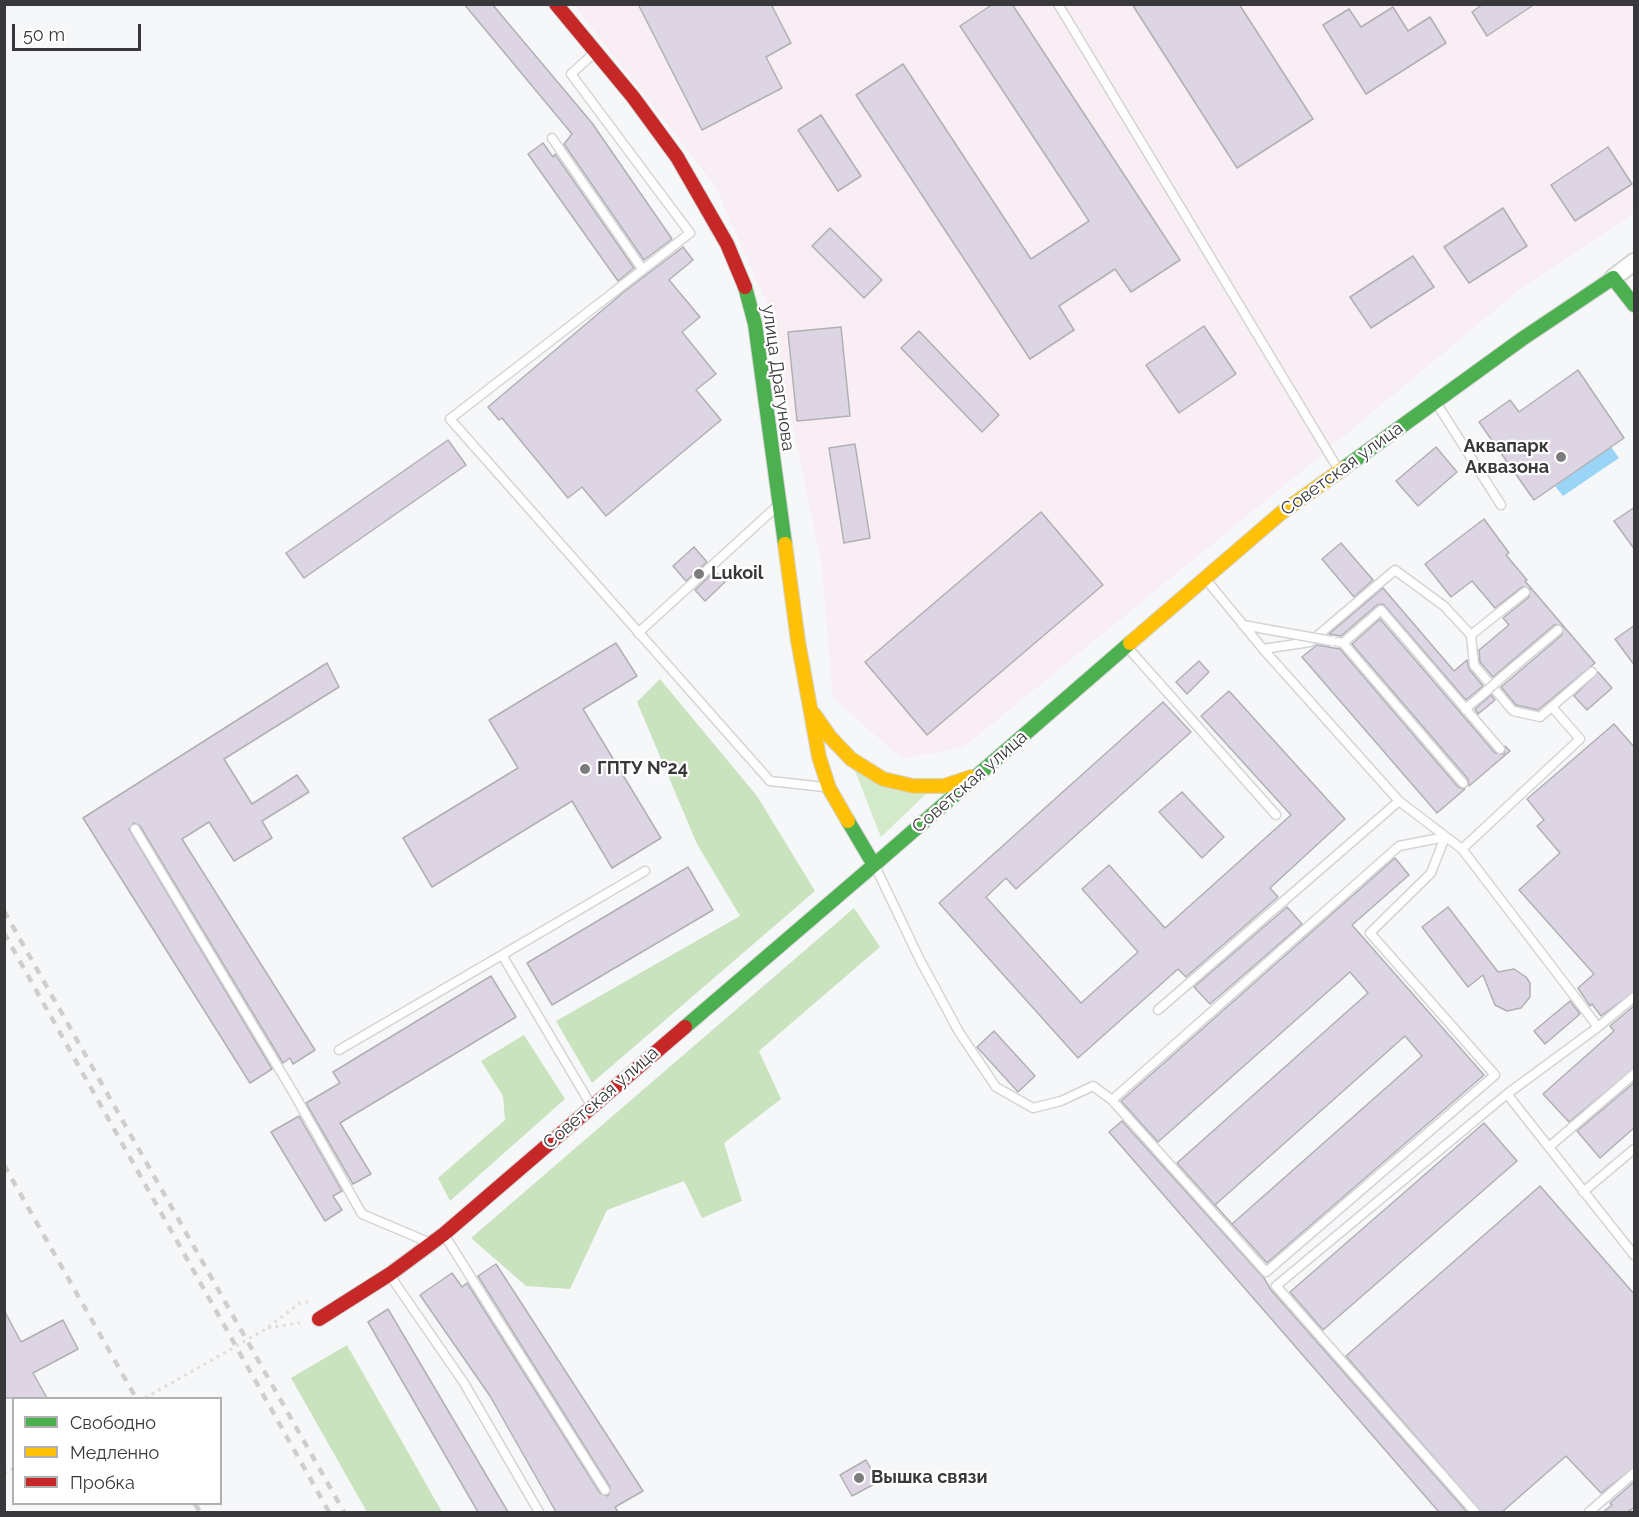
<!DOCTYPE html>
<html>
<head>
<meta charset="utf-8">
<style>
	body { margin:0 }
	#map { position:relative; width:1639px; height:1517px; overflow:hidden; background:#f6f7f9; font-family:Raleway,sans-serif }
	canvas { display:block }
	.frame { position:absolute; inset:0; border:6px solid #39393b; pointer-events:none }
	.legend { position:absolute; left:12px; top:1397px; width:210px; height:108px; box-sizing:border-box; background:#fff; border:2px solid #b0b0b1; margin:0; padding:8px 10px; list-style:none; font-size:18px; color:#39393b }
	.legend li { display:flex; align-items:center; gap:12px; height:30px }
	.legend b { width:30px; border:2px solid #b0b0b1 }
	.scale { position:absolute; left:12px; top:24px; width:129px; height:27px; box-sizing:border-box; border:3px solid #39393b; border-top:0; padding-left:8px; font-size:18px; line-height:21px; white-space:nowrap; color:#39393b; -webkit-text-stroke:4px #fff; paint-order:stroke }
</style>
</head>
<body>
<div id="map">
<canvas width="1639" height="1517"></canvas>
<div class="frame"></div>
<ul class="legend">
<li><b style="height:8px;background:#4caf50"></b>Свободно</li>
<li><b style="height:8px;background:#ffc107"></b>Медленно</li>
<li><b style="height:8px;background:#c62828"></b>Пробка</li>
</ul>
<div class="scale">50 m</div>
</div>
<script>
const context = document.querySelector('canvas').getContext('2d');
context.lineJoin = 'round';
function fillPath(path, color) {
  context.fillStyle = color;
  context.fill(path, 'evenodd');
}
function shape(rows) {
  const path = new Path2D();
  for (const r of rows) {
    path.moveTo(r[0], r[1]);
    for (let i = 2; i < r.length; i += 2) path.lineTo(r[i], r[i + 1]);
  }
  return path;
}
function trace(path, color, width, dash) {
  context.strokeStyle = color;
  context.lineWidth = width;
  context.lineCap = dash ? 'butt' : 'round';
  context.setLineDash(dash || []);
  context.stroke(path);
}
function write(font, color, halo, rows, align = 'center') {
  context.font = font + ' Raleway,sans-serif';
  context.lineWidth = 4.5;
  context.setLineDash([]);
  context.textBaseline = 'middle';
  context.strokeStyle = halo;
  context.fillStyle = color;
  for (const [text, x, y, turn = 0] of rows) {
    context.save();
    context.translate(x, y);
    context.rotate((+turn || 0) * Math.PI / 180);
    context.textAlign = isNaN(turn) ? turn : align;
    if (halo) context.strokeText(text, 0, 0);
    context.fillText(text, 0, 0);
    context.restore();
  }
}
fillPath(shape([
	[574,5,1634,5,1634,214,1519,290,1286,484,964,747,902,759,833,698,821,561,768,306,715,186]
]), '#faeef5');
fillPath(shape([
	[853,766,926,794,881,837]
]), '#d3eaca');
fillPath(shape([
	[660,679,757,796,815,891,592,1083,556,1021,740,916,697,844,637,702],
	[854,908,880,947,759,1051,781,1099,724,1143,742,1201,702,1218,684,1181,607,1210,570,1289,526,1286,471,1238],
	[524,1035,565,1099,450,1201,438,1178,505,1120,503,1096,481,1061],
	[347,1345,442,1512,367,1512,291,1378]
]), '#c9e3bf');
fillPath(shape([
	[1611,447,1619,458,1563,496,1555,486]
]), '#9ad4f6');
const building = shape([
	[464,4,492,4,592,123,672,239,644,260,564,144,572,134,464,4],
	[638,4,771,4,791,43,766,57,782,88,702,130,638,4],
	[993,4,1012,4,1180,260,1131,292,1115,269,1059,306,1074,330,1030,359,856,95,903,64,1031,259,1089,221,960,26,993,4],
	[1132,4,1239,4,1313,119,1237,168,1132,4],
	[1483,4,1535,4,1487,36,1472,12,1483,4],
	[1393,7,1408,31,1430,17,1446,43,1366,94,1323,25,1349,9,1361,27,1393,7],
	[821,115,861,176,838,191,798,130,821,115],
	[543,143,553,157,555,154,634,268,618,281,528,154,543,143],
	[1608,147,1632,184,1575,221,1551,185,1608,147],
	[1503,208,1527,246,1469,283,1444,247,1503,208],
	[830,228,882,280,864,298,812,246,830,228],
	[683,247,693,260,669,280,700,317,682,332,716,374,696,390,721,420,606,516,582,487,568,498,502,418,499,420,488,407,625,291,683,247],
	[1413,256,1434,287,1371,328,1350,297,1413,256],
	[1204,326,1236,374,1179,413,1146,365,1204,326],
	[841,327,850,416,797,421,788,332,841,327],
	[919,331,999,415,982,432,901,348,919,331],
	[1578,370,1624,438,1534,500,1479,422,1510,400,1519,412,1578,370],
	[448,440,466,465,304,578,286,553,448,440],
	[855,444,870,538,844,543,829,448,855,444],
	[1436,447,1457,472,1418,506,1396,481,1436,447],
	[1635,507,1635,550,1614,521,1635,507],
	[1041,512,1103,585,927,735,865,662,1041,512],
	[1484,519,1509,553,1506,555,1527,580,1525,581,1595,663,1538,710,1516,705,1501,687,1562,635,1563,626,1554,625,1493,677,1480,662,1479,650,1509,625,1503,618,1529,597,1530,589,1522,587,1495,608,1472,581,1451,597,1425,564,1484,519],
	[1341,543,1373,580,1354,597,1322,559,1341,543],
	[694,547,707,562,686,581,673,566,694,547],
	[715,571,725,582,705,601,695,590,715,571],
	[1383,588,1454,671,1467,660,1469,669,1483,686,1466,700,1383,604,1377,605,1341,636,1329,634,1383,588],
	[1380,619,1495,753,1504,754,1505,746,1510,751,1469,786,1468,779,1352,644,1380,619],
	[1635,625,1635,666,1615,639,1635,625],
	[616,643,637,676,583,709,661,838,612,868,572,801,432,887,403,838,518,768,489,720,616,643],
	[1317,645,1340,649,1458,787,1465,789,1437,813,1302,657,1317,645],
	[1199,661,1209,672,1187,694,1176,682,1199,661],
	[327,663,339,687,224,759,252,804,297,775,309,792,262,821,272,838,234,861,209,822,182,839,315,1050,293,1064,290,1058,283,1063,140,826,134,823,129,829,272,1069,250,1083,83,818,327,663],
	[1598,672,1612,688,1587,710,1574,696,1598,672],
	[1229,691,1345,819,1270,888,1278,897,1186,977,1178,969,1078,1058,939,903,1163,702,1191,732,1016,889,1006,878,986,897,1081,1003,1138,952,1082,889,1109,865,1165,928,1291,815,1201,716,1229,691],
	[1491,695,1495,700,1478,714,1475,709,1491,695],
	[1614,724,1635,748,1635,991,1601,1016,1592,1004,1590,1006,1578,988,1594,974,1519,890,1560,853,1537,826,1544,820,1527,799,1614,724],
	[1182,792,1224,837,1202,858,1159,812,1182,792],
	[1395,858,1409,875,1352,925,1484,1075,1267,1263,1177,1163,1368,993,1350,972,1158,1142,1121,1101,1395,858],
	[1405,1036,1422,1056,1232,1224,1215,1205,1405,1036],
	[688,867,713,910,552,1005,527,963,688,867],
	[1287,907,1302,924,1210,1004,1194,987,1287,907],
	[1448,907,1498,972,1514,969,1526,977,1530,983,1530,997,1521,1008,1507,1011,1495,1005,1483,975,1468,987,1422,927,1448,907],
	[491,976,516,1017,340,1123,371,1174,353,1184,306,1103,340,1083,333,1072,491,976],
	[1570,1001,1580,1014,1545,1044,1534,1031,1570,1001],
	[1635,1005,1635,1068,1569,1122,1543,1094,1614,1031,1610,1026,1635,1005],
	[994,1031,1035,1076,1018,1092,977,1047,994,1031],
	[1635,1082,1635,1127,1600,1158,1577,1131,1635,1082],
	[299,1116,342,1191,333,1196,342,1210,325,1221,271,1132,299,1116],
	[1122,1121,1264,1278,1271,1290,1467,1512,1439,1512,1109,1132,1122,1121],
	[1484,1123,1517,1161,1323,1330,1290,1292,1484,1123],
	[1540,1186,1635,1295,1635,1467,1601,1493,1566,1456,1502,1512,1481,1512,1346,1356,1540,1186],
	[496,1264,643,1491,615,1507,618,1512,556,1512,490,1396,420,1295,452,1273,462,1287,467,1283,600,1493,608,1496,610,1487,478,1276,496,1264],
	[388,1309,508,1512,478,1512,368,1322,388,1309],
	[4,1310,21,1342,63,1320,78,1349,33,1373,47,1398,4,1398,4,1310],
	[866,1460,878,1482,852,1496,840,1475,866,1460],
	[1635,1481,1635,1507,1627,1512,1603,1512,1612,1505,1610,1503,1635,1481]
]);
fillPath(building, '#ded5e4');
trace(building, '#b0b0b2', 1.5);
const lane = shape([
	[1058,4,1337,467],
	[593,54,571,74,690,233,450,419,770,781,824,787],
	[552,138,643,270],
	[1437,404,1501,505],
	[1208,582,1263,649,1399,801,1462,849,1598,1027,1507,1094,1634,1255],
	[1243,625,1298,635],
	[638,633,775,508],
	[1471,635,1474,665,1513,711,1540,717,1592,672],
	[1338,642,1343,643,1463,783],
	[1343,643,1381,610,1500,749],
	[1129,649,1276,815],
	[1263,649,1310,642,1395,570,1444,606,1471,635,1525,592],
	[1502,677,1558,630],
	[1465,709,1481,696],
	[135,829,293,1092,362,1214,428,1242],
	[1462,849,1580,739,1552,707],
	[876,868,920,960,959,1032,996,1087,1033,1108,1061,1101,1093,1086,1112,1100,1399,846,1445,837],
	[502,955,645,871],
	[1158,1010,1399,801],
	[1598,1027,1634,997],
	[339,1050,502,955,591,1105],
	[1112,1100,1266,1272,1495,1075,1370,933,1431,873,1445,837],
	[1549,1147,1634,1074],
	[1583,1192,1634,1149],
	[445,1236,605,1490],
	[391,1277,464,1383,539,1512],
	[1475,1512,1276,1286,1507,1094],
	[1589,1512,1634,1473]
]);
const street = shape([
	[1613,278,1634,262]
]);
const fast = shape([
	[745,287,755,324,785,544],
	[1344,468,1522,339,1613,278,1634,305],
	[848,821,874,865,1130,643],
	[685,1027,874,865]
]);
const slow = shape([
	[785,544,798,641,819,757,829,788,848,821],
	[1130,643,1281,513,1344,468],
	[814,714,830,737,851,759,883,779,913,786,944,786,971,777]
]);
const jam = shape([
	[556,4,633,97,677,157,727,244,745,287],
	[319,1319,390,1274,444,1234,685,1027]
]);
trace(lane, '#d4d4d6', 11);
trace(street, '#d4d4d6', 20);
trace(fast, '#d4d4d6', 16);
trace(slow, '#d4d4d6', 16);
trace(jam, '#d4d4d6', 16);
trace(shape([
	[268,1328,300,1323],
	[145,1398,266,1329,300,1303,308,1302],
	[4,1473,14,1468]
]), '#dededf', 3, [3, 4.5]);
trace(lane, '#fefefe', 8);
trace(street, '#fefefe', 16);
trace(fast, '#4caf50', 14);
trace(slow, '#ffc107', 14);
trace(jam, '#c62828', 14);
trace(shape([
	[4,911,344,1512],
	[4,933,329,1512],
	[4,1165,136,1398],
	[195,1504,200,1512]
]), '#cececf', 4.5, [8, 8]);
const laneBridge = shape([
	[1298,635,1332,641],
	[1481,696,1502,677]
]);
trace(laneBridge, '#d4d4d6', 11, []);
trace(laneBridge, '#fefefe', 8);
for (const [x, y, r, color] of [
	[1561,457,6,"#7b7c7e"],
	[699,574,6,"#7b7c7e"],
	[585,769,6,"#7b7c7e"],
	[859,1478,6,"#7b7c7e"]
]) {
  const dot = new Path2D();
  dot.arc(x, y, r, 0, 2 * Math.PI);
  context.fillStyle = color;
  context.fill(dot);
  trace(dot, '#fff', 2);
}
write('18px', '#39393b', '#fff', [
	["улица Драгунова",778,378,82],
	["Советская улица",1342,469,-36],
	["Советская улица",970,782,-41],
	["Советская улица",601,1098,-41]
]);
write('bold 18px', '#39393b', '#fff', [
	["Аквапарк",1549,447,"right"],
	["Аквазона",1549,468,"right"],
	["Lukoil",711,574],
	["ГПТУ №24",597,769],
	["Вышка связи",871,1478]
], 'left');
</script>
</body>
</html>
